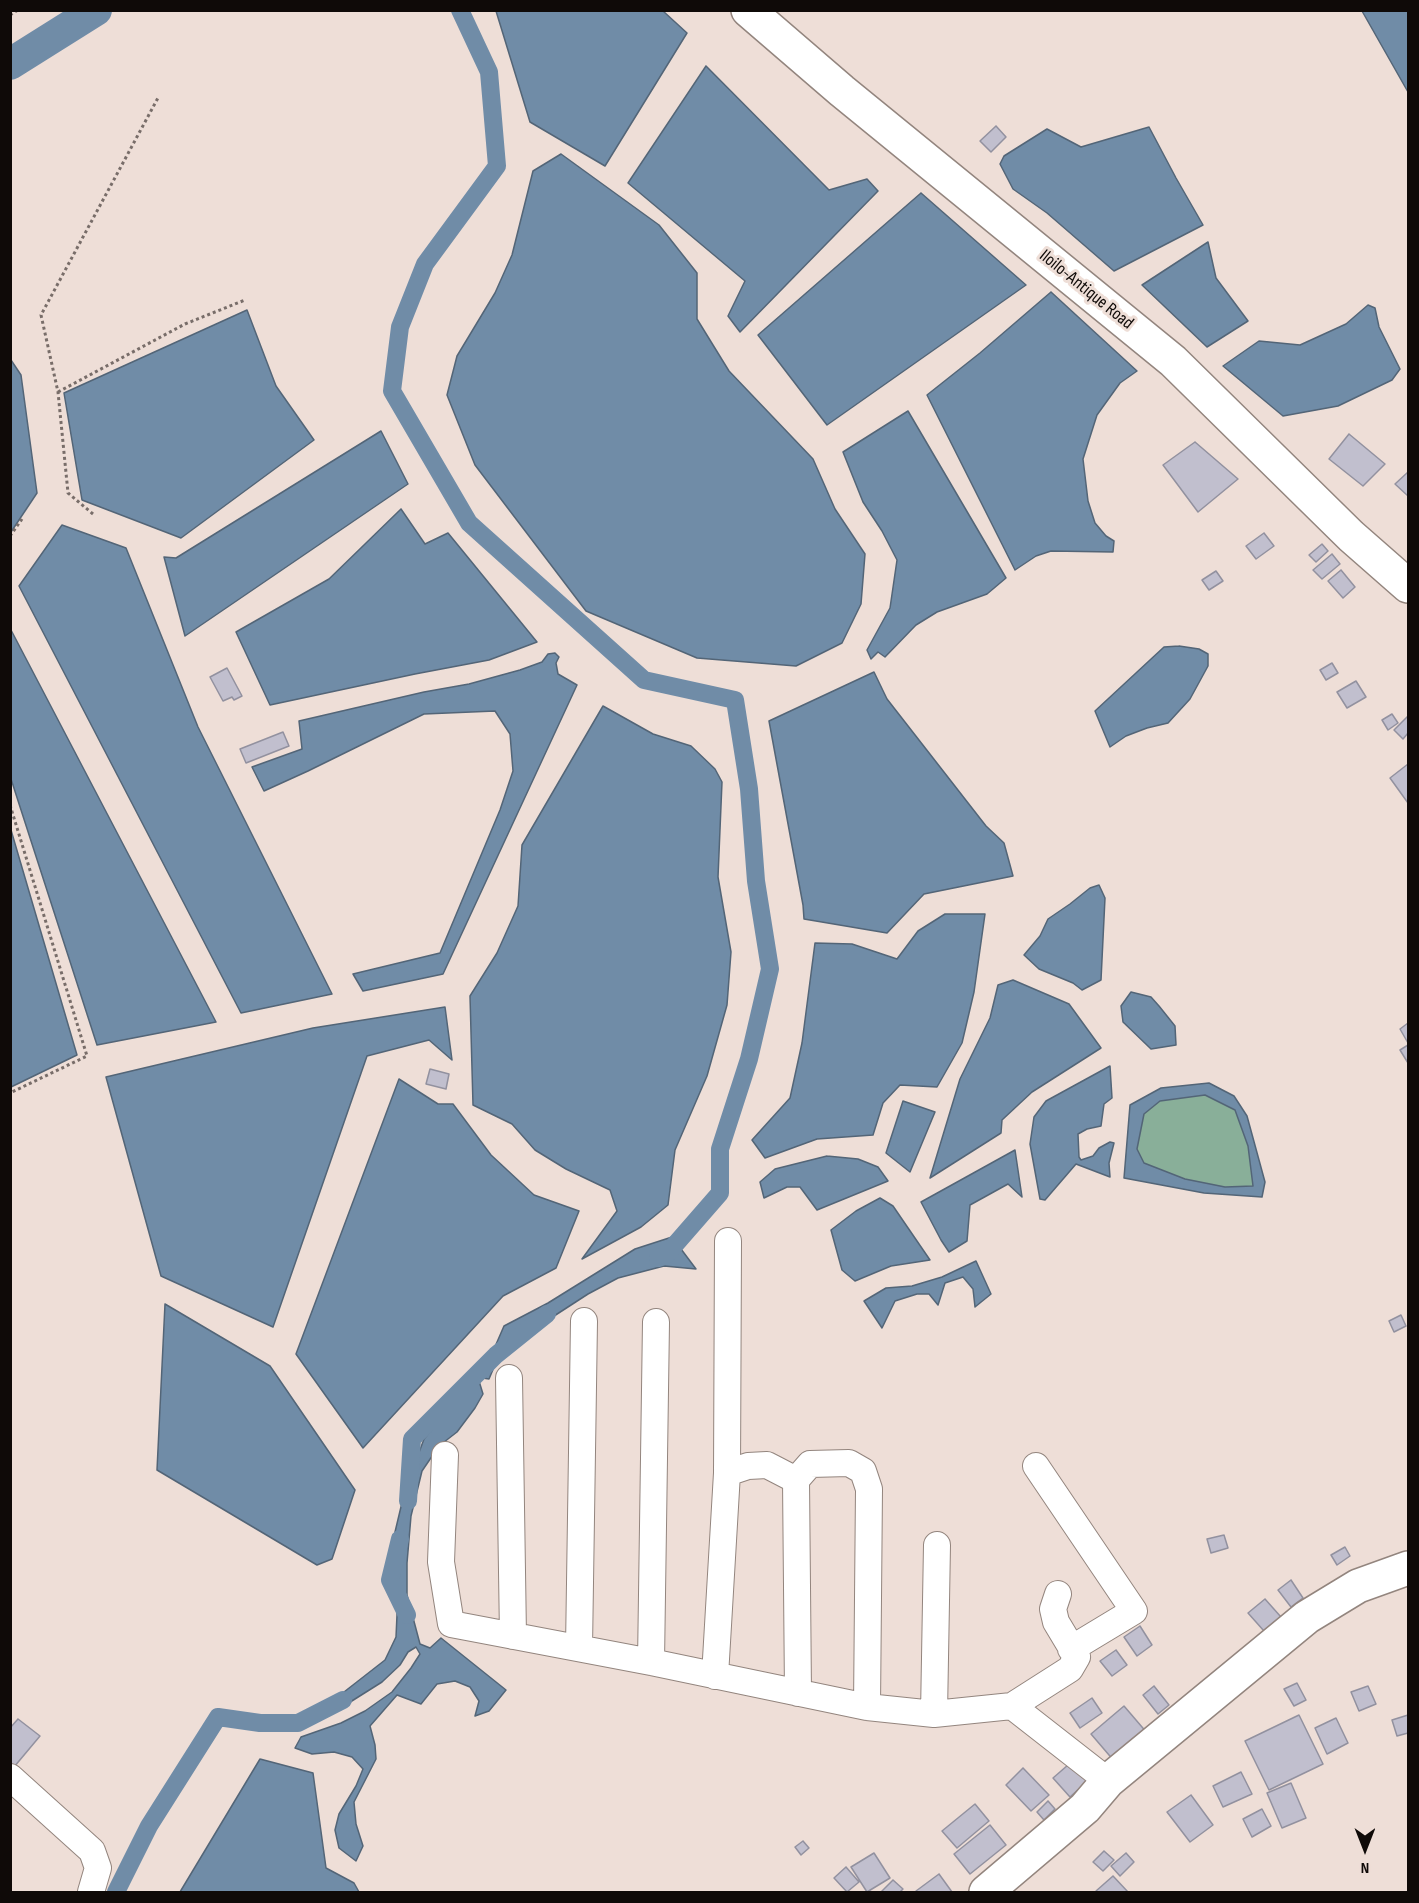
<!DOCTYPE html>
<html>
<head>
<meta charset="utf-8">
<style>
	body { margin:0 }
	#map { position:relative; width:1419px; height:1903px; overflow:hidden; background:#eeded7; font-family:"Sofia Sans Condensed",sans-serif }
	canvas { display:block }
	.frame { position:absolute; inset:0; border:12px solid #0f0a08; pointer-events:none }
	.north { position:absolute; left:1335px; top:1819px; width:60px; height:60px; -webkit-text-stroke:4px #eeded7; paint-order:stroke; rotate:180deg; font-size:16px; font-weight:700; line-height:24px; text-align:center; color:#0f0a08 }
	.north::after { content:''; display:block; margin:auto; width:21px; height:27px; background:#0f0a08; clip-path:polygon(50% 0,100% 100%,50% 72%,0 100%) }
</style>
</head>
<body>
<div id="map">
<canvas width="1419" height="1903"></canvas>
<div class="frame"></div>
<div class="north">N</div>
</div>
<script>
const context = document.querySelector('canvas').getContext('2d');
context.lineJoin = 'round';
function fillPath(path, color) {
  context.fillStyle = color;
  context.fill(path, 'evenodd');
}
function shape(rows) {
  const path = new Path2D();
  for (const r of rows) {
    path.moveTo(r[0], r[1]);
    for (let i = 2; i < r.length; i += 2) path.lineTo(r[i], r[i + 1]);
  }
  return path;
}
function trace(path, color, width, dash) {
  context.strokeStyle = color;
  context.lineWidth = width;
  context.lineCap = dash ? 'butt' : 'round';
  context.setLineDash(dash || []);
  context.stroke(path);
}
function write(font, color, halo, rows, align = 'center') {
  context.font = font + ' "Sofia Sans Condensed",sans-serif';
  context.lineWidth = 6;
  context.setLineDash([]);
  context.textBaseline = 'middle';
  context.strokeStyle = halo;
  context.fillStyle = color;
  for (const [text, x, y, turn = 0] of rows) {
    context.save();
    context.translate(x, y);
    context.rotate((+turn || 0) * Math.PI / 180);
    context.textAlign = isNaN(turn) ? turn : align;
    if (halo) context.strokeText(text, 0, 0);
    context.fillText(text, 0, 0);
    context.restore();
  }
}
fillPath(shape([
	[1205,1095,1235,1109,1248,1146,1254,1186,1225,1187,1185,1179,1144,1164,1137,1149,1143,1114,1160,1101]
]), '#89af99');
const water = shape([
	[496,11,663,11,687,33,605,166,530,122,496,11],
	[1362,11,1408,11,1408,92,1362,11],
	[706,66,829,190,867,179,878,191,740,332,728,316,745,281,628,183,706,66],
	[1149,127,1176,178,1203,225,1114,271,1047,213,1013,189,1000,164,1004,156,1047,129,1081,147,1149,127],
	[561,154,659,225,697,273,697,319,729,371,813,459,835,509,865,554,861,604,842,643,796,666,697,658,586,611,475,465,447,395,457,356,495,293,512,255,533,171,561,154],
	[921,193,1026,285,827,425,758,335,921,193],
	[1208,242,1216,278,1248,321,1207,347,1142,285,1208,242],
	[1051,292,1137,371,1120,383,1097,415,1083,459,1088,501,1095,523,1106,536,1114,541,1113,552,1051,551,1036,556,1015,570,927,395,980,353,1051,292],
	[1368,305,1375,308,1379,327,1400,369,1392,380,1338,406,1283,416,1223,366,1259,341,1300,345,1346,324,1368,305],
	[247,310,276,386,314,440,181,538,82,500,64,393,247,310],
	[11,360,21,375,37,493,11,532,11,360],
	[908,411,1006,578,987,594,937,612,916,625,885,657,878,652,871,659,867,650,890,608,897,560,882,531,863,502,843,452,908,411],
	[381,431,408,484,185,636,164,557,176,558,381,431],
	[401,509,425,544,448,533,537,642,489,660,415,674,270,705,236,632,329,579,401,509],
	[62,525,126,548,198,727,332,994,241,1013,19,586,62,525],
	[10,630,11,630,216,1022,97,1045,11,779,10,630],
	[1179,646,1199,649,1208,654,1208,666,1190,699,1168,723,1147,728,1126,736,1110,747,1095,711,1164,647,1179,646],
	[555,653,559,657,556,663,558,674,577,685,443,974,363,991,353,974,440,953,500,810,513,771,510,734,495,711,424,714,308,771,264,791,252,767,302,749,299,721,424,692,469,684,520,670,542,662,548,654,555,653],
	[874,672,887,699,986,826,1004,843,1013,876,924,894,887,933,804,919,803,905,769,721,874,672],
	[603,706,653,734,691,746,715,769,722,782,718,877,731,952,727,1005,707,1076,675,1150,668,1205,641,1227,582,1259,617,1211,610,1190,566,1169,535,1150,512,1124,473,1105,470,996,497,953,518,906,522,845,603,706],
	[11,830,77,1055,11,1087,10,1087,11,830],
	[1099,885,1105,898,1101,980,1082,990,1073,983,1039,969,1024,955,1040,936,1048,919,1070,904,1090,888,1099,885],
	[945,914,985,914,974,992,962,1043,937,1087,900,1085,883,1103,873,1135,817,1139,765,1158,752,1140,790,1098,802,1043,815,943,852,944,897,959,918,931,945,914],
	[1013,980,1069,1004,1101,1048,1032,1092,1002,1120,1001,1133,930,1178,960,1079,990,1018,998,985,1013,980],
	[1131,992,1151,997,1159,1006,1175,1026,1176,1045,1151,1049,1123,1022,1121,1006,1131,992],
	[445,1007,452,1060,429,1040,367,1056,273,1327,161,1276,106,1077,313,1028,445,1007],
	[1110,1066,1112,1098,1104,1104,1101,1126,1087,1129,1078,1134,1079,1157,1081,1160,1093,1156,1099,1148,1110,1142,1114,1143,1109,1163,1110,1177,1076,1164,1045,1200,1040,1199,1030,1144,1034,1117,1046,1101,1110,1066],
	[399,1079,438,1104,453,1104,491,1155,534,1195,579,1211,556,1268,503,1296,363,1448,296,1354,399,1079],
	[1209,1083,1234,1096,1247,1116,1265,1182,1262,1197,1204,1193,1124,1178,1130,1105,1161,1088,1209,1083],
	[1205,1095,1235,1110,1248,1146,1253,1186,1225,1187,1185,1179,1144,1163,1137,1149,1144,1114,1160,1101,1205,1095],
	[903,1101,935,1112,910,1172,886,1153,903,1101],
	[1015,1150,1022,1197,1008,1184,970,1205,967,1241,949,1252,941,1240,921,1202,1015,1150],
	[827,1156,858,1159,878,1167,888,1181,817,1210,800,1187,787,1187,764,1198,760,1182,775,1169,827,1156],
	[880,1198,893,1206,930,1260,891,1266,855,1281,842,1270,831,1230,856,1211,880,1198],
	[672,1237,696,1269,664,1266,618,1278,588,1294,551,1318,510,1338,500,1353,489,1379,476,1377,494,1349,504,1326,548,1303,635,1249,672,1237],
	[976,1261,991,1294,975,1307,973,1289,963,1277,945,1283,938,1305,929,1294,917,1294,895,1301,882,1328,864,1301,886,1288,912,1286,942,1277,976,1261],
	[165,1304,270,1366,355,1490,332,1559,317,1565,157,1470,165,1304],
	[479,1381,483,1394,475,1408,457,1432,439,1446,422,1471,411,1516,407,1563,407,1595,420,1644,430,1648,441,1638,506,1690,489,1711,475,1716,479,1701,470,1687,455,1681,437,1684,421,1704,397,1695,370,1726,375,1745,376,1759,354,1802,356,1824,363,1846,356,1861,339,1848,335,1830,339,1814,356,1786,363,1769,352,1757,334,1752,312,1754,295,1748,301,1737,341,1723,365,1711,392,1692,411,1668,420,1654,416,1647,408,1652,400,1665,382,1682,328,1716,321,1713,321,1706,335,1699,385,1660,396,1637,397,1615,395,1532,405,1490,424,1439,440,1419,466,1393,479,1381],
	[260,1759,313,1773,326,1868,354,1883,359,1892,180,1892,260,1759]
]);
fillPath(water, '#708ca7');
trace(water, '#536577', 1.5);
trace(shape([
	[460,10,489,72,497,166,425,264,400,327,392,391,469,523,644,680,735,700,749,789,756,881,770,969,749,1059,720,1149,720,1193,666,1255,658,1258],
	[408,1501,412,1439,496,1355,547,1314],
	[400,1539,390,1580,407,1615],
	[116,1892,149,1826,218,1717,260,1723,298,1723,343,1700]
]), '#708ca7', 18);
trace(shape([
	[10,64,96,10]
]), '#708ca7', 32);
const building = shape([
	[996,126,1006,137,991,152,980,141,996,126],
	[1349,434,1385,464,1363,486,1329,459,1349,434],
	[1195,442,1238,479,1198,512,1163,465,1195,442],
	[1408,472,1408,496,1395,484,1408,472],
	[1264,533,1274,546,1256,559,1246,546,1264,533],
	[1322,544,1328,551,1316,562,1309,555,1322,544],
	[1332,554,1340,564,1322,579,1313,570,1332,554],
	[1341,570,1355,587,1343,598,1328,581,1341,570],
	[1216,571,1223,581,1209,590,1202,580,1216,571],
	[1332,663,1338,673,1326,680,1320,670,1332,663],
	[227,668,242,696,234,700,232,697,223,701,210,677,227,668],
	[1356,681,1366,697,1347,708,1337,692,1356,681],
	[1392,714,1398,723,1388,730,1382,720,1392,714],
	[1408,716,1408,733,1403,739,1394,730,1408,716],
	[283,732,289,746,246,763,240,749,283,732],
	[1408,764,1408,803,1390,778,1408,764],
	[1408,1023,1408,1043,1400,1029,1408,1023],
	[1408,1045,1408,1063,1400,1050,1408,1045],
	[430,1069,449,1074,446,1089,426,1084,430,1069],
	[1401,1315,1406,1326,1394,1332,1389,1321,1401,1315],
	[1224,1535,1228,1548,1211,1553,1207,1539,1224,1535],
	[1345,1547,1350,1556,1337,1565,1331,1555,1345,1547],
	[1291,1580,1303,1598,1291,1607,1278,1590,1291,1580],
	[1265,1599,1281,1617,1264,1631,1248,1613,1265,1599],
	[1140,1626,1152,1645,1137,1656,1124,1637,1140,1626],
	[1116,1650,1127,1665,1112,1676,1100,1661,1116,1650],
	[1297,1683,1306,1700,1294,1706,1284,1689,1297,1683],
	[1154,1686,1169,1705,1158,1714,1143,1695,1154,1686],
	[1368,1686,1376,1704,1359,1711,1351,1692,1368,1686],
	[1092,1698,1102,1713,1080,1728,1070,1713,1092,1698],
	[1124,1706,1148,1734,1115,1762,1091,1734,1124,1706],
	[1299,1715,1323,1764,1269,1790,1245,1741,1299,1715],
	[1408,1715,1408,1733,1397,1736,1392,1720,1408,1715],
	[1336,1718,1348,1743,1327,1754,1315,1728,1336,1718],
	[18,1719,40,1736,14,1767,10,1764,10,1728,18,1719],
	[1076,1758,1092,1777,1070,1797,1053,1778,1076,1758],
	[1023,1768,1049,1795,1031,1811,1006,1785,1023,1768],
	[1241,1772,1252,1794,1223,1807,1213,1786,1241,1772],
	[1291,1783,1306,1818,1282,1828,1267,1793,1291,1783],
	[1191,1795,1213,1825,1190,1842,1167,1812,1191,1795],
	[1048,1801,1055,1809,1044,1820,1037,1812,1048,1801],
	[975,1804,989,1821,957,1848,942,1831,975,1804],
	[1262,1809,1271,1826,1252,1837,1243,1819,1262,1809],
	[990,1825,1006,1845,970,1874,954,1854,990,1825],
	[803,1841,809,1848,801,1855,795,1847,803,1841],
	[1104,1851,1114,1860,1103,1871,1093,1862,1104,1851],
	[874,1853,890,1878,867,1892,851,1867,874,1853],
	[1126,1853,1134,1862,1120,1876,1111,1866,1126,1853],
	[846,1867,859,1882,847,1892,834,1878,846,1867],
	[939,1874,952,1892,917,1892,916,1891,939,1874],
	[1113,1876,1128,1892,1098,1892,1096,1891,1113,1876],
	[893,1880,903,1889,900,1892,881,1892,893,1880]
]);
fillPath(building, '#c1bfce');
trace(building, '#92919f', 1.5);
const minor = shape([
	[509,1378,513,1636],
	[445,1455,441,1562,451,1624,651,1662,867,1707,934,1714,1012,1706],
	[1036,1466,1134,1611,1071,1649],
	[727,1473,748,1466,767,1465,796,1480],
	[1058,1594,1053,1609,1056,1622,1077,1657,1070,1669,1012,1706,1108,1781],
	[579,1648,584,1321],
	[651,1662,656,1322],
	[715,1676,727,1473,728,1241],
	[798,1693,796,1480,810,1464,849,1463,863,1471,869,1489,867,1707],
	[934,1714,937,1545],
	[10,1777,92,1851,98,1868,91,1892]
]);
const major = shape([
	[748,10,842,91,1173,361,1351,536,1408,586],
	[986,1892,1085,1808,1108,1781,1307,1617,1358,1586,1408,1568]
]);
trace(minor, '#93857e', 28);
trace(major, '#93857e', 36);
trace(shape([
	[10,15,18,10],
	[58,392,185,324,245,300],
	[93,514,68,493,58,392,41,315,159,96],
	[10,536,22,519],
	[10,805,87,1056,10,1093]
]), '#786d69', 3, [3, 3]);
trace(minor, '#fff', 26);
trace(major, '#fff', 33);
write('18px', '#0f0a08', '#eeded7', [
	["Iloilo-Antique Road",1086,290,39]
]);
</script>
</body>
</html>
